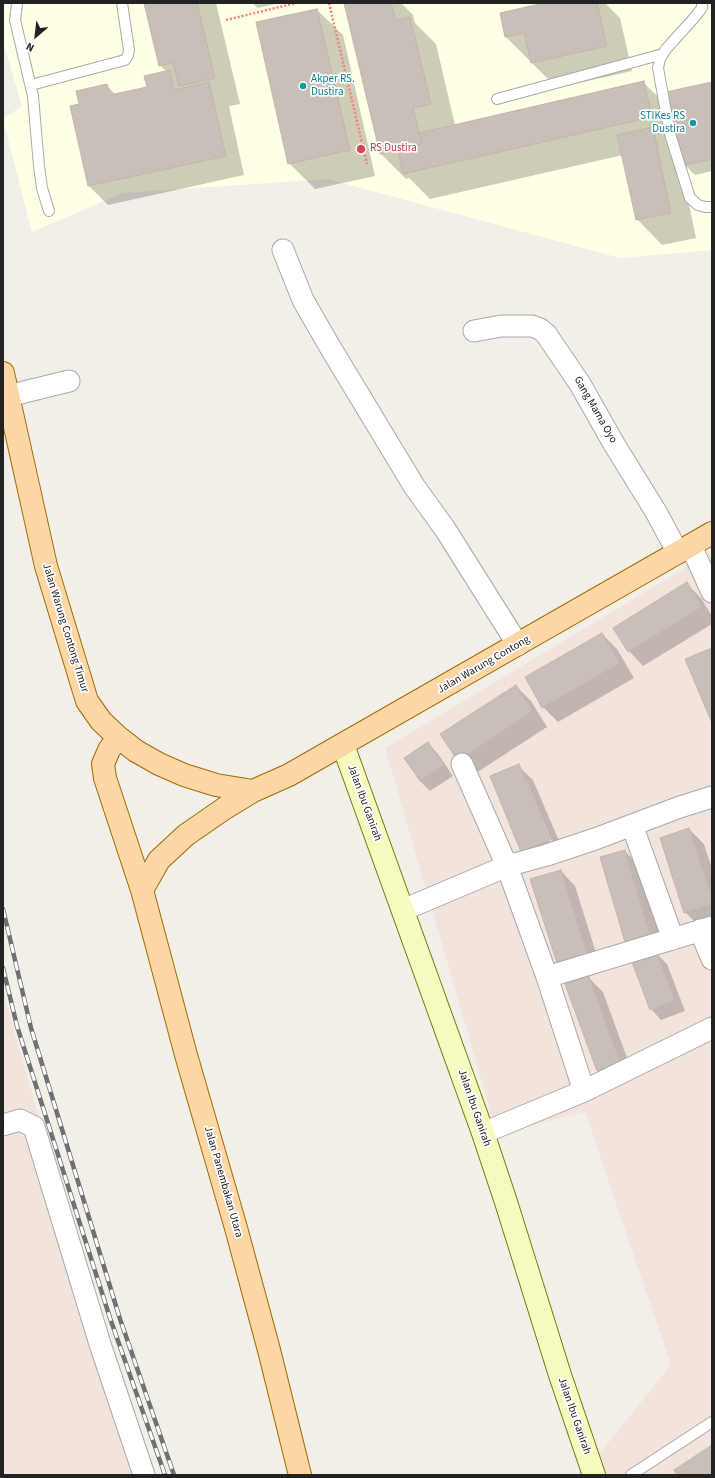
<!DOCTYPE html>
<html>
<head>
<meta charset="utf-8">
<style>
	body { margin:0 }
	#map { position:relative; width:715px; height:1478px; overflow:hidden; background:#f2efe9; font-family:"Source Sans 3",sans-serif }
	canvas { display:block }
	.frame { position:absolute; inset:0; border:4px solid #222; pointer-events:none }
	.north { position:absolute; left:16px; top:16px; width:40px; height:40px; -webkit-text-stroke:3px #fff; paint-order:stroke; rotate:208deg; font-size:11px; font-weight:700; line-height:16px; text-align:center; color:#222 }
	.north::after { content:''; display:block; margin:auto; width:14px; height:18px; background:#222; clip-path:polygon(50% 0,100% 100%,50% 72%,0 100%) }
</style>
</head>
<body>
<div id="map">
<canvas width="715" height="1478"></canvas>
<div class="frame"></div>
<div class="north">N</div>
</div>
<script>
const context = document.querySelector('canvas').getContext('2d');
context.lineJoin = 'round';
function fillPath(path, color) {
  context.fillStyle = color;
  context.fill(path, 'evenodd');
}
function shape(rows) {
  const path = new Path2D();
  for (const r of rows) {
    path.moveTo(r[0], r[1]);
    for (let i = 2; i < r.length; i += 2) path.lineTo(r[i], r[i + 1]);
  }
  return path;
}
function trace(path, color, width, dash) {
  context.strokeStyle = color;
  context.lineWidth = width;
  context.lineCap = dash ? 'butt' : 'round';
  context.setLineDash(dash || []);
  context.stroke(path);
}
function write(font, color, halo, rows, align = 'center') {
  context.font = font + ' "Source Sans 3",sans-serif';
  context.lineWidth = 3.5;
  context.setLineDash([]);
  context.textBaseline = 'middle';
  context.strokeStyle = halo;
  context.fillStyle = color;
  for (const [text, x, y, turn = 0] of rows) {
    context.save();
    context.translate(x, y);
    context.rotate((+turn || 0) * Math.PI / 180);
    context.textAlign = isNaN(turn) ? turn : align;
    if (halo) context.strokeText(text, 0, 0);
    context.fillText(text, 0, 0);
    context.restore();
  }
}
fillPath(shape([
	[3,3,712,3,712,250,620,258,328,179,122,193,32,232,3,119,22,106,3,42]
]), '#ffffe5');
fillPath(shape([
	[712,552,712,1475,595,1475,591,1464,671,1365,585,1112,497,1134,385,748],
	[3,989,14,1031,143,1475,3,1475]
]), '#f3e3dd');
fillPath(shape([
	[145,3,216,3,240,104,229,106,244,175,108,205,89,186,80,105,107,86,116,95,148,88,167,72,160,65],
	[252,3,279,3,258,8],
	[345,3,401,3,413,15,415,23,436,44,455,125,643,82,669,108,696,238,662,245,637,219,623,155,430,199,409,178,406,179,380,153],
	[548,3,605,3,620,18,632,71,557,88,506,37],
	[317,10,343,35,375,176,315,189,289,163],
	[712,83,712,171,695,175,685,165],
	[686,583,701,598,712,616,712,624,643,666,629,651],
	[602,634,617,649,634,678,558,722,543,707],
	[516,686,531,701,547,727,473,775,459,760],
	[428,744,438,754,453,776,430,791,420,781],
	[518,766,533,780,565,855,522,852],
	[525,782,527,782,553,845,551,845],
	[689,829,704,844,712,869,712,923,700,927,685,912],
	[625,851,639,866,664,949,641,956,626,941],
	[561,871,575,886,602,972,587,976,603,992,634,1077,613,1085,598,1070,575,982,559,966],
	[657,954,667,964,685,1011,661,1020,651,1009]
]), '#0003');
const building = shape([
	[144,3,197,3,215,78,179,86,173,63,159,66,144,3],
	[344,3,391,3,396,20,410,17,431,104,413,108,422,144,380,154,344,3],
	[544,3,597,3,607,46,531,63,524,33,505,37,500,13,544,3],
	[317,9,350,150,288,164,256,22,317,9],
	[170,70,174,90,209,82,226,156,88,186,70,106,79,104,76,91,107,84,110,95,147,87,144,76,170,70],
	[644,81,652,117,403,174,398,150,422,144,419,133,644,81],
	[712,82,712,120,711,120,712,126,712,159,684,165,666,92,712,82],
	[653,127,671,213,636,220,617,135,653,127],
	[687,582,702,607,628,652,613,628,687,582],
	[602,633,620,663,542,708,525,677,602,633],
	[712,648,712,723,685,659,712,648],
	[516,685,533,711,458,761,440,734,516,685],
	[428,742,444,765,420,781,404,758,428,742],
	[519,764,550,840,521,852,490,776,519,764],
	[689,828,712,897,712,904,684,913,660,838,689,828],
	[625,850,650,935,625,942,600,857,625,850],
	[561,870,588,957,558,966,530,879,561,870],
	[657,952,675,1001,650,1010,632,962,657,952],
	[589,976,620,1062,597,1071,565,984,589,976],
	[712,1445,712,1475,677,1475,674,1470,712,1445]
]);
fillPath(building, '#c7bfb8');
trace(building, '#c4b6ab', 1);
const service = shape([
	[702,3,702,8,694,18,666,49,660,59,658,68,670,134,690,198,698,205,705,207,712,207],
	[17,4,15,20,33,96,39,166,42,188,49,211],
	[31,85,125,60,128,55,129,50,122,3],
	[497,99,663,54],
	[631,1475,712,1422]
]);
const minor = shape([
	[283,250,303,300,330,347,414,486,445,529,518,645],
	[474,331,501,326,532,326,540,329,546,334,580,384,614,444,656,512,678,553],
	[8,396,69,381],
	[691,546,712,592],
	[462,764,507,866,547,977,712,927],
	[632,825,673,939],
	[403,910,507,866,547,855,595,839,680,807,712,797],
	[700,930,712,959],
	[584,1091,712,1028],
	[3,1125,20,1120,34,1127,100,1344,144,1475],
	[483,1133,584,1091,547,977]
]);
const secondary = shape([
	[343,745,483,1133,506,1202,560,1375,594,1475]
]);
const primary = shape([
	[3,373,46,566,87,701,101,721,118,737,136,751,159,764,184,775,216,785,253,791],
	[118,737,109,750,103,764,105,778,142,890,186,1055,236,1228,269,1350,300,1475],
	[142,890,159,860,172,848,186,835,225,808,253,791,289,775,712,533]
]);
trace(service, '#a9a9a9', 12);
trace(minor, '#a9a9a9', 23);
trace(secondary, '#707d05', 24);
trace(primary, '#a06b00', 24);
trace(shape([
	[329,3,367,164],
	[226,20,296,3]
]), '#fa8072', 2.5, [2, 2]);
trace(service, '#fff', 10);
trace(minor, '#fff', 21);
trace(secondary, '#f7fabf', 22);
trace(primary, '#fcd6a4', 22);
const rail = shape([
	[3,909,31,1028,120,1319,174,1475],
	[3,968,17,1026,110,1318,165,1475]
]);
trace(rail, '#707070', 4.5);
trace(rail, '#fff', 3, [9]);
for (const [x, y, r, color] of [
	[303,86,4,"#0f9aa8"],
	[693,123,4,"#0f9aa8"],
	[361,149,5,"#e0444e"]
]) {
  const dot = new Path2D();
  dot.arc(x, y, r, 0, 2 * Math.PI);
  context.fillStyle = color;
  context.fill(dot);
  trace(dot, '#fff', 1.5);
}
write('11px', '#0d838f', '#fff', [
	["Akper RS.",311,80],
	["Dustira",311,93],
	["STIKes RS",685,117,"right"],
	["Dustira",685,130,"right"]
], 'left');
write('11px', '#be3a42', '#fff', [
	["RS Dustira",370,149]
], 'left');
write('11px', '#222', '#fff', [
	["Gang Mama Oyo",595,410,60],
	["Jalan Warung Contong Timur",65,628,73],
	["Jalan Warung Contong",484,665,-30],
	["Jalan Ibu Ganirah",364,803,70],
	["Jalan Ibu Ganirah",474,1108,71],
	["Jalan Panembakan Utara",223,1182,74],
	["Jalan Ibu Ganirah",574,1416,71]
]);
</script>
</body>
</html>
